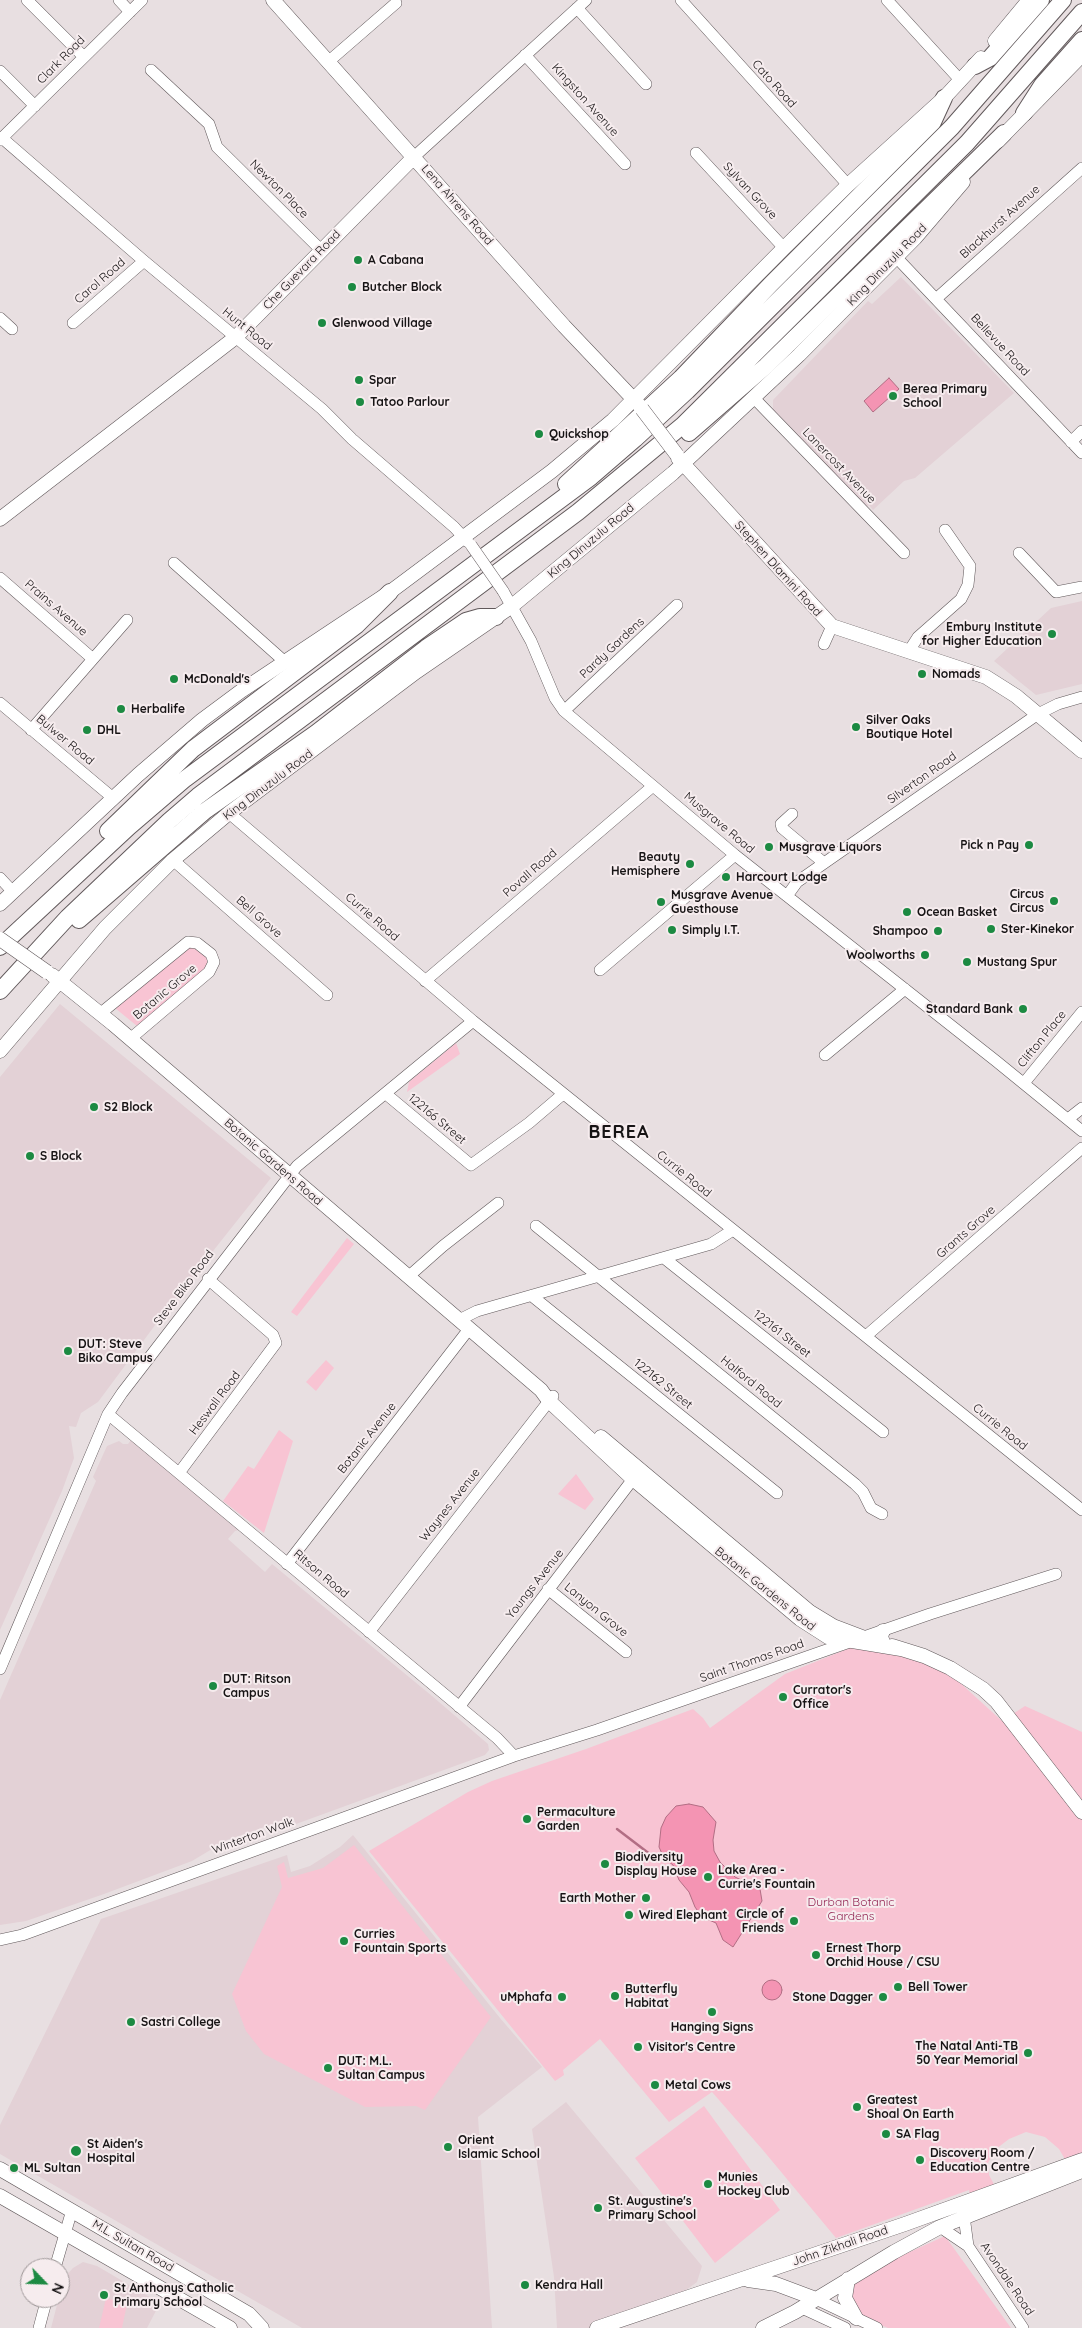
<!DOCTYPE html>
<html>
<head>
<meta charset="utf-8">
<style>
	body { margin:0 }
	#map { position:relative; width:1082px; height:2328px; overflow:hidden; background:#e8dfe1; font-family:Quicksand,sans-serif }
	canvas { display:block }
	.north { position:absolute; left:20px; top:2258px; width:50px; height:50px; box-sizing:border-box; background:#f6ecee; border:1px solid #9d9697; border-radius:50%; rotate:114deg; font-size:14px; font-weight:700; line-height:20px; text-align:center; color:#171415 }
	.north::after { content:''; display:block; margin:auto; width:18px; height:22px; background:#1c8a42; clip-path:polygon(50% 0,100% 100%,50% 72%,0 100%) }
</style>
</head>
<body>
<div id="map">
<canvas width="1082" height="2328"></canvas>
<div class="north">N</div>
</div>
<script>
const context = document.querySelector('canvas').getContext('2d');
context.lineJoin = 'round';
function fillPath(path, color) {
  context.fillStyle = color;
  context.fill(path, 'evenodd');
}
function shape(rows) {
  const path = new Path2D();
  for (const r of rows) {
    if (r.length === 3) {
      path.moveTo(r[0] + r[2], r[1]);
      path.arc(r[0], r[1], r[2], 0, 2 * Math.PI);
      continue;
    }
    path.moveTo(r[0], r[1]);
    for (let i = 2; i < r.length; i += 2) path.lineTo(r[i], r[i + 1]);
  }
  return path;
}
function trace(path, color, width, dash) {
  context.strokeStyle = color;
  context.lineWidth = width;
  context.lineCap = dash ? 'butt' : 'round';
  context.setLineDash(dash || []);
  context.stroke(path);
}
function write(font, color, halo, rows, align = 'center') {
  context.font = font + ' Quicksand,sans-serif';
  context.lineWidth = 4;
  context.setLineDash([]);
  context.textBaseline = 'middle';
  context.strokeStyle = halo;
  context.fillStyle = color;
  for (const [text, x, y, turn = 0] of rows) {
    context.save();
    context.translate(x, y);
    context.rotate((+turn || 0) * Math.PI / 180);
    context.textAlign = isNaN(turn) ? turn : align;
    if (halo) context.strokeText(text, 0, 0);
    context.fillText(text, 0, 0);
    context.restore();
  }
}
fillPath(shape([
	[901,277,1014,393,915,478,904,481,873,510,869,505,864,509,773,411,773,400,868,301,872,304],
	[1082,601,1082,684,1036,695,994,661,1051,608],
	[60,1004,271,1178,167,1309,98,1402,81,1413,76,1427,69,1426,74,1458,62,1491,0,1630,0,1077],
	[131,1440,239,1530,235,1531,228,1539,265,1572,272,1564,432,1696,488,1744,489,1750,485,1755,296,1824,293,1817,227,1840,192,1861,104,1894,26,1921,0,1925,0,1700,96,1481,93,1477,107,1446,119,1441,123,1444,128,1444],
	[353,1835,500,2018,542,2067,478,2117,492,2328,302,2328,0,2154,0,2125,101,1919,287,1855,291,1872,310,1866,340,1847],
	[566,2102,702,2266,697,2282,663,2307,597,2328,557,2328,554,2277,532,2129],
	[83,2262,97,2266,160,2303,147,2328,51,2328,64,2278,73,2268]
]), '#e3d1d6');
fillPath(shape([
	[188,947,194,947,207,958,207,968,137,1026,115,1008],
	[456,1043,460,1054,407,1092,409,1082],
	[347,1238,354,1244,297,1316,291,1312],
	[326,1360,334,1368,316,1391,306,1382],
	[279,1430,293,1441,264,1533,223,1501,248,1466,254,1469],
	[576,1474,594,1499,585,1510,558,1494],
	[865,1642,946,1670,1002,1721,1025,1706,1082,1732,1082,2154,1066,2161,1059,2149,1045,2137,1026,2132,1009,2139,996,2149,988,2163,989,2175,996,2188,970,2196,969,2190,836,2238,762,2149,712,2092,669,2122,600,2039,563,2070,564,2075,555,2081,369,1851,468,1792,492,1781,586,1749,693,1709,703,1718,710,1728,785,1674],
	[354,1845,491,2017,425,2110,416,2106,365,2107,264,2054,246,2031,232,1994,282,1887,277,1866,284,1862,288,1878,323,1868],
	[704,2106,780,2210,715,2263,635,2158],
	[945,2236,1011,2328,888,2328,858,2315,851,2306,850,2289,854,2281,890,2261],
	[106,2298,127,2304,122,2328,99,2328]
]), '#f8c4d3');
const water = shape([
	[889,378,899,389,873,412,864,401,889,378],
	[689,1804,703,1807,716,1822,713,1840,714,1851,720,1862,735,1877,760,1889,762,1901,733,1947,723,1940,716,1923,702,1917,695,1907,689,1892,679,1880,673,1865,664,1858,659,1847,661,1828,666,1817,676,1806,689,1804],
	[772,1990,10]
]);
fillPath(water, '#f494b3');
trace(water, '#b26e84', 1);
trace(shape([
	[617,1829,655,1858,659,1860,664,1858]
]), '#b26e84', 2.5);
const minor = shape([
	[27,0,84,57],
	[119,0,130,12],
	[681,0,848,185],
	[887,0,961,81],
	[577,8,646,84],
	[525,55,625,164],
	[328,62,396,3],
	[151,70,209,124,217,147,321,250],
	[0,71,35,106],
	[2,138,144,261,322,409,352,439,454,527,468,542],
	[0,140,142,0],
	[696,153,784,248],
	[415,156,586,0],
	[896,257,1082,453],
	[937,298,1082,168],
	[0,318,12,329],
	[73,323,144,261],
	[754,398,904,553],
	[1071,442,1082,431],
	[1019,553,1056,592,1082,587],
	[174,563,285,662],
	[0,578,93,659],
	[503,591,531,641,555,698,564,711,735,855,996,1061,1082,1131],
	[824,644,832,626],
	[909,651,918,637,961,599,968,585,970,566,945,530],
	[0,703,113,798],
	[564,711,677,605],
	[31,730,127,620],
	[229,813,473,1021,1082,1510],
	[792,814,781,824,782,828,824,863],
	[173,860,327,995],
	[0,878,13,892],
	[787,896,797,882,1038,714,1058,704,1082,697],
	[600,970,735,855],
	[425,981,653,786],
	[101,1013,188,942,197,943,211,954,214,962,209,972,130,1039],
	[825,1055,905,989],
	[1024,1083,1082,1012],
	[386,1094,471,1165,529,1123,563,1094],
	[1068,1119,1082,1108],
	[536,1226,855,1484,863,1492,871,1508,882,1514],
	[664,1258,883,1432],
	[408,1277,443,1246,498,1203],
	[532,1296,777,1493],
	[459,1320,477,1311,711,1244,733,1230],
	[866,1336,1082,1148],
	[108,1414,497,1738,514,1756],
	[179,1473,276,1343,273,1335,208,1279],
	[287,1564,469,1329],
	[548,1589,626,1652],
	[369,1632,553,1396],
	[0,1669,108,1414,122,1393,297,1166,473,1021],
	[459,1707,633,1479],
	[0,1940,22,1935,514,1756,597,1730,930,1614,1056,1574],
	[964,2216,968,2246],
	[940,2227,968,2246,1023,2328],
	[55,2268,72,2210],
	[816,2299,877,2328],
	[802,2308,845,2328],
	[39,2328,47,2298]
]);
const major = shape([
	[273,0,564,326,640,406],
	[995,41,1029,0],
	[998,141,1082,55],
	[678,458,832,626,986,677,1016,696,1082,751],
	[0,519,236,337,415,156],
	[0,904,138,775,202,720,241,691,390,592,552,471,613,420,784,248,848,185,944,98,981,58],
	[52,975,113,1024,541,1390,549,1401,633,1479,800,1619,828,1637,901,1649],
	[0,1051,105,928,173,860,229,813,416,672,512,606,673,473,799,355,915,238,963,182],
	[601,1437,810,1612,833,1626,862,1637],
	[883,1643,881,1636,883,1631],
	[892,1646,924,1656,950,1668,983,1689,996,1701,1082,1812],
	[0,2169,249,2314,262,2328],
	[0,2196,230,2328],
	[848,2279,845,2298,856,2318],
	[748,2280,776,2284,816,2299],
	[597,2328,905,2224,1082,2160],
	[763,2328,795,2312,894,2252,940,2227,1082,2171]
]);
const highway = shape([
	[975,66,990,58,1041,0],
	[1024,113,1042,85,1082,40],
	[689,433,766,366,1004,133],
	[566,484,681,378,771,284,933,122,944,98],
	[108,831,193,749,357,625,390,592],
	[79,920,205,811,316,733,426,648,466,621,480,617,496,617],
	[0,947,129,827,185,779,591,477,635,439,687,391,952,127,1063,0],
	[0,991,68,917,169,821,198,796,578,512,683,425,967,143,1082,12]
]);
trace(minor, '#61595b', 12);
trace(major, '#61595b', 15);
trace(highway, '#61595b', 18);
trace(minor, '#fff', 11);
trace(major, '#fff', 14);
trace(highway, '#fff', 16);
const minorBridge = shape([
	[471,545,503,591]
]);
const majorBridge = shape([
	[642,409,677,455],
	[0,939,47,972]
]);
trace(minorBridge, '#61595b', 12, []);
trace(majorBridge, '#61595b', 15, []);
trace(minorBridge, '#fff', 11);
trace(majorBridge, '#fff', 14);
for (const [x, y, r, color] of [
	[358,260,5,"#1c8a42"],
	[352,287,5,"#1c8a42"],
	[322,323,5,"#1c8a42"],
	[359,380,5,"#1c8a42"],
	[893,396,5,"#1c8a42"],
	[360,402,5,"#1c8a42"],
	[539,434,5,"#1c8a42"],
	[1052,634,5,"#1c8a42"],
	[922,674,5,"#1c8a42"],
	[174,679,5,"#1c8a42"],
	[121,709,5,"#1c8a42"],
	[856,727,5,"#1c8a42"],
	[87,730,5,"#1c8a42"],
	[1029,845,5,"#1c8a42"],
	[769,847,5,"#1c8a42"],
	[690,864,5,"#1c8a42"],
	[726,877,5,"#1c8a42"],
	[1054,901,5,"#1c8a42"],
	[661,902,5,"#1c8a42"],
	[907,912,5,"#1c8a42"],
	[991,929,5,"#1c8a42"],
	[672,930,5,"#1c8a42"],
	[938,931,5,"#1c8a42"],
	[925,955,5,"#1c8a42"],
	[967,962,5,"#1c8a42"],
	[1023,1009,5,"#1c8a42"],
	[94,1107,5,"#1c8a42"],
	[30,1156,5,"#1c8a42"],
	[68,1351,5,"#1c8a42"],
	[213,1686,5,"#1c8a42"],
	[783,1697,5,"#1c8a42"],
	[527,1819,5,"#1c8a42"],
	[605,1864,5,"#1c8a42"],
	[708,1877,5,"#1c8a42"],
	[646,1898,5,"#1c8a42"],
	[629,1915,5,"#1c8a42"],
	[794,1921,5,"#1c8a42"],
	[344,1941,5,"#1c8a42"],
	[816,1955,5,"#1c8a42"],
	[898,1987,5,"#1c8a42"],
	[615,1996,5,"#1c8a42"],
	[562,1997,5,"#1c8a42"],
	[883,1997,5,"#1c8a42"],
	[712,2012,5,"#1c8a42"],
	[131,2022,5,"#1c8a42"],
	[638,2047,5,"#1c8a42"],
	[1028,2053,5,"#1c8a42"],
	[328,2068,5,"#1c8a42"],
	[655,2085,5,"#1c8a42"],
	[857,2107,5,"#1c8a42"],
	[886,2134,5,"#1c8a42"],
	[448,2147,5,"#1c8a42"],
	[76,2151,6,"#1c8a42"],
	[920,2160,5,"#1c8a42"],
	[14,2168,5,"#1c8a42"],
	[708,2184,5,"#1c8a42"],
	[598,2208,5,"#1c8a42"],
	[525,2285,5,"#1c8a42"],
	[104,2295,5,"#1c8a42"]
]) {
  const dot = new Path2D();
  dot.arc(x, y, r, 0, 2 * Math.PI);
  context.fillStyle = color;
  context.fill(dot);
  trace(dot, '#f6ecee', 2);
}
write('12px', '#171415', '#f6ecee', [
	["Clark Road",61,60,-45],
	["Cato Road",774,84,48],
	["Kingston Avenue",585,100,48],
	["Newton Place",279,189,45],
	["Sylvan Grove",750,191,47],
	["Lena Ahrens Road",457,205,49],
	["Blackhurst Avenue",1000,222,-42],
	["King Dinuzulu Road",887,265,-46],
	["Che Guevara Road",302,270,-46],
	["Carol Road",100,281,-41],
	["Hunt Road",247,329,39],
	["Bellevue Road",1000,345,47],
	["Lanercost Avenue",839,466,46],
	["King Dinuzulu Road",591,541,-40],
	["Stephen Dlamini Road",778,569,48],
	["Prains Avenue",56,608,41],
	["Pardy Gardens",612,648,-43],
	["Bulwer Road",65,740,40],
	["Silverton Road",922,778,-35],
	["King Dinuzulu Road",268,785,-37],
	["Musgrave Road",719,823,40],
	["Povall Road",530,873,-41],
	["Bell Grove",259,917,41],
	["Currie Road",372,917,41],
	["Botanic Grove",165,992,-40],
	["Clifton Place",1042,1039,-51],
	["122166 Street",437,1119,40],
	["Botanic Gardens Road",273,1162,41],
	["Currie Road",684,1174,39],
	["Grants Grove",966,1232,-41],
	["Steve Biko Road",184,1288,-53],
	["122161 Street",782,1334,38],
	["Halford Road",751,1382,39],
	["122162 Street",663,1384,39],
	["Heswall Road",215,1403,-53],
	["Currie Road",1000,1427,39],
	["Botanic Avenue",367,1438,-52],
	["Waynes Avenue",450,1505,-52],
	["Ritson Road",321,1574,40],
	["Youngs Avenue",535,1584,-52],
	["Botanic Gardens Road",765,1589,39],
	["Lanyon Grove",596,1610,39],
	["Saint Thomas Road",752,1661,-19],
	["Winterton Walk",253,1836,-20],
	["M.L. Sultan Road",133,2246,30],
	["John Zikhali Road",840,2246,-19],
	["Avondale Road",1007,2279,56]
]);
write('bold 12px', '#171415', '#f6ecee', [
	["A Cabana",368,260],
	["Butcher Block",362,287],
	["Glenwood Village",332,323],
	["Spar",369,380],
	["Berea Primary",903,389],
	["School",903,403],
	["Tatoo Parlour",370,402],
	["Quickshop",549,434],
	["Embury Institute",1042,627,"right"],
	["for Higher Education",1042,641,"right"],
	["Nomads",932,674],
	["McDonald's",184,679],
	["Herbalife",131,709],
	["Silver Oaks",866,720],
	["Boutique Hotel",866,734],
	["DHL",97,730],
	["Pick n Pay",1019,845,"right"],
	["Musgrave Liquors",779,847],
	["Beauty",680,857,"right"],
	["Hemisphere",680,871,"right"],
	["Harcourt Lodge",736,877],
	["Circus",1044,894,"right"],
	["Circus",1044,908,"right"],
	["Musgrave Avenue",671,895],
	["Guesthouse",671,909],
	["Ocean Basket",917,912],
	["Ster-Kinekor",1001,929],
	["Simply I.T.",682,930],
	["Shampoo",928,931,"right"],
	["Woolworths",915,955,"right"],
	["Mustang Spur",977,962],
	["Standard Bank",1013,1009,"right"],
	["S2 Block",104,1107],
	["S Block",40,1156],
	["DUT: Steve",78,1344],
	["Biko Campus",78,1358],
	["DUT: Ritson",223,1679],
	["Campus",223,1693],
	["Currator's",793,1690],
	["Office",793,1704],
	["Permaculture",537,1812],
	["Garden",537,1826],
	["Biodiversity",615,1857],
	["Display House",615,1871],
	["Lake Area -",718,1870],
	["Currie's Fountain",718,1884],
	["Earth Mother",636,1898,"right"],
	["Circle of",784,1914,"right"],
	["Friends",784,1928,"right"],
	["Wired Elephant",639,1915],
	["Curries",354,1934],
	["Fountain Sports",354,1948],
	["Ernest Thorp",826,1948],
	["Orchid House / CSU",826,1962],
	["Bell Tower",908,1987],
	["Butterfly",625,1989],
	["Habitat",625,2003],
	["uMphafa",552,1997,"right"],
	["Stone Dagger",873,1997,"right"],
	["Sastri College",141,2022],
	["Hanging Signs",712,2027,"center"],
	["The Natal Anti-TB",1018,2046,"right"],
	["50 Year Memorial",1018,2060,"right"],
	["Visitor's Centre",648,2047],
	["DUT: M.L.",338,2061],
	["Sultan Campus",338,2075],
	["Metal Cows",665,2085],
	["Greatest",867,2100],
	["Shoal On Earth",867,2114],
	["SA Flag",896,2134],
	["Orient",458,2140],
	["Islamic School",458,2154],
	["St Aiden's",87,2144],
	["Hospital",87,2158],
	["Discovery Room /",930,2153],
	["Education Centre",930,2167],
	["ML Sultan",24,2168],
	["Munies",718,2177],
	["Hockey Club",718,2191],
	["St. Augustine's",608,2201],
	["Primary School",608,2215],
	["Kendra Hall",535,2285],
	["St Anthonys Catholic",114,2288],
	["Primary School",114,2302]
], 'left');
write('12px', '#932553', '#f6ecee', [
	["Durban Botanic",851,1902],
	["Gardens",851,1916]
]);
context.letterSpacing = '1px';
write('bold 18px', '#171415', '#f6ecee', [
	["BEREA",619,1133]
]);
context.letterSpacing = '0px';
</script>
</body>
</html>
